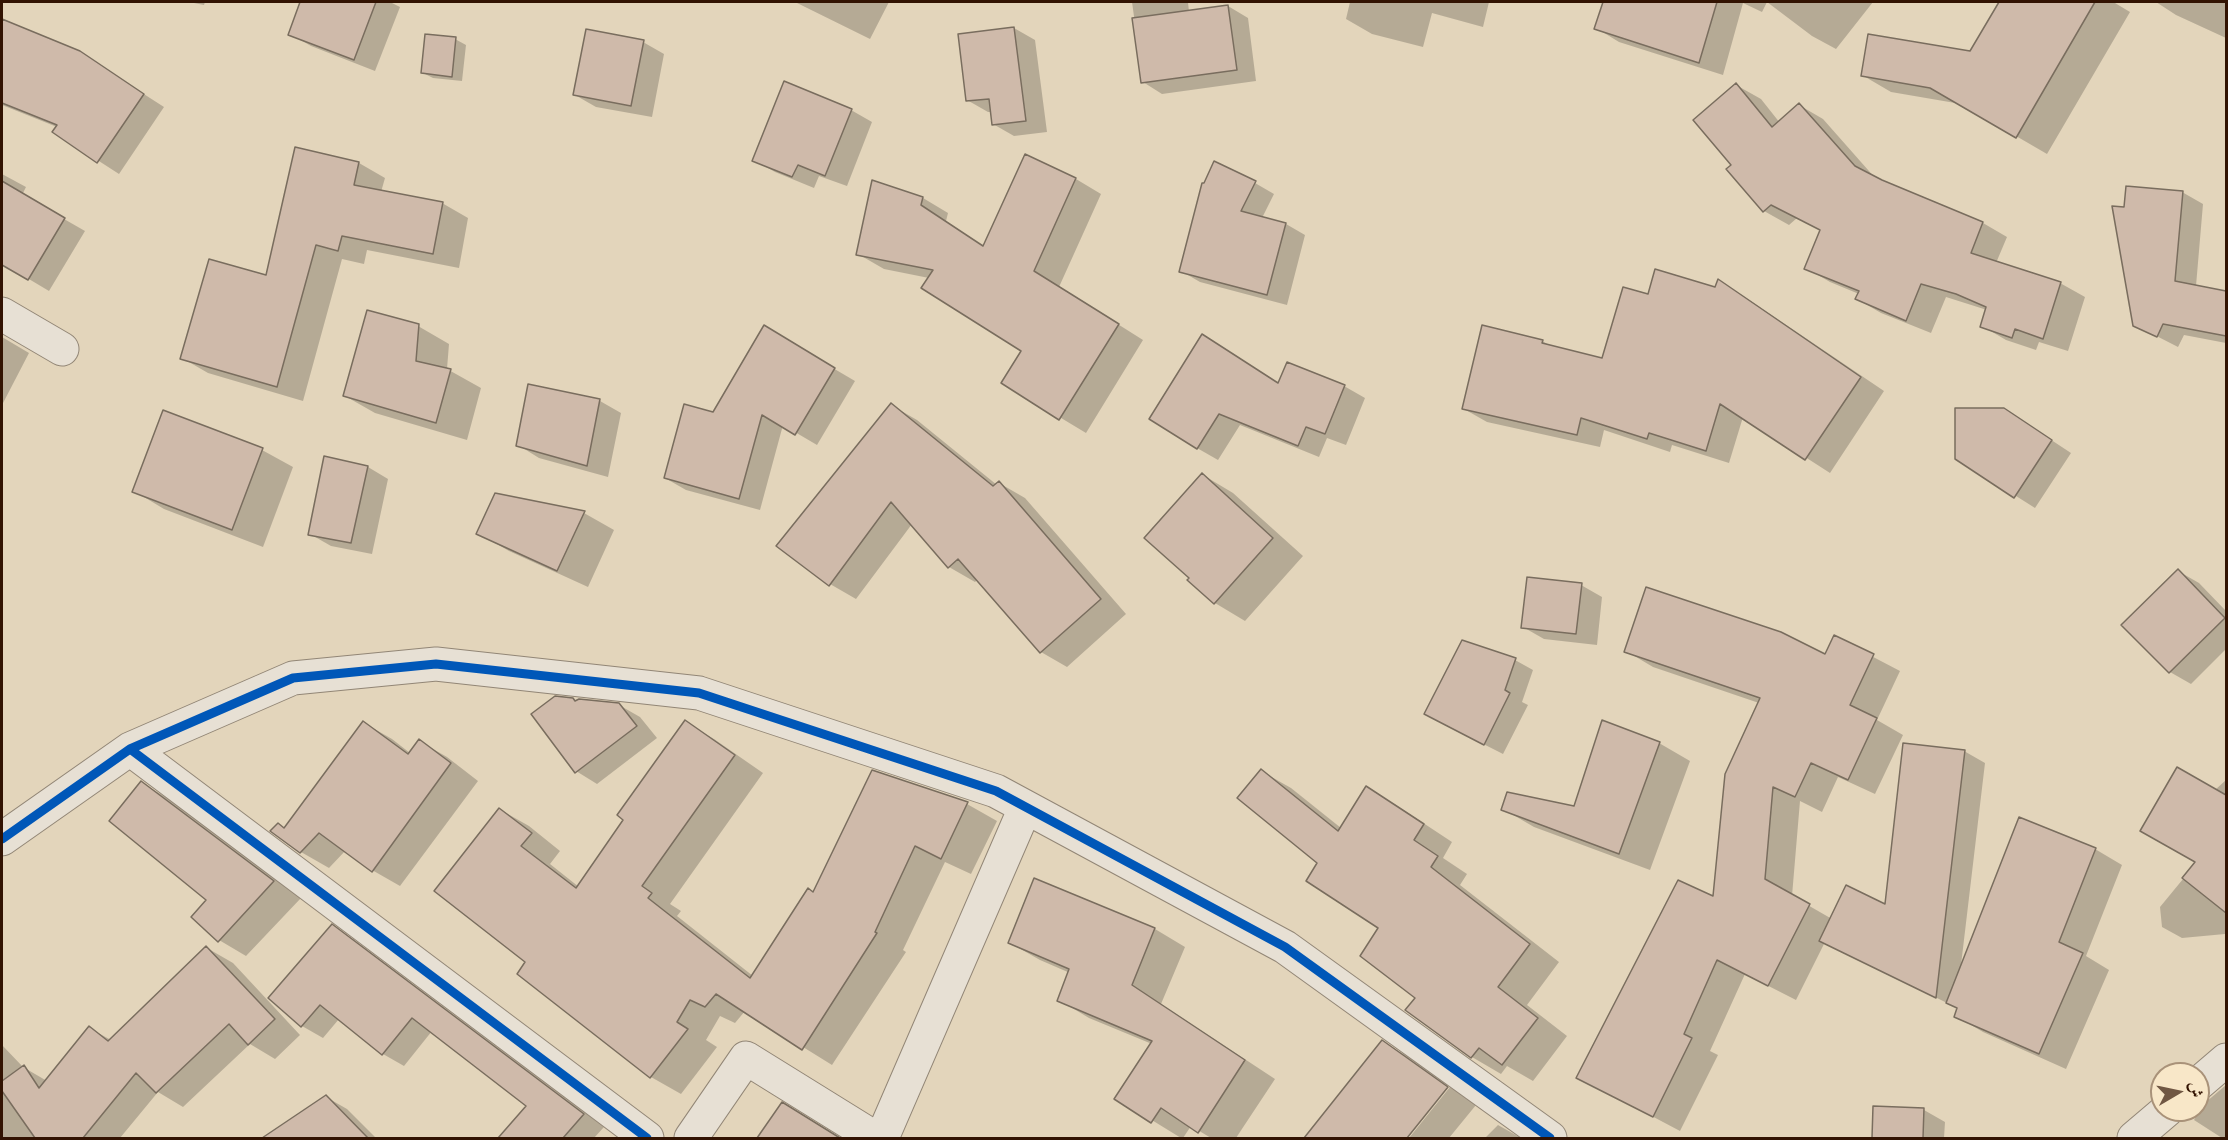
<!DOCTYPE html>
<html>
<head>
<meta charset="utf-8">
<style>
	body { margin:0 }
	#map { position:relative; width:2228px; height:1140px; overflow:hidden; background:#e3d5bb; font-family:"Libre Bodoni",Amiri,serif }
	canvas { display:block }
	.frame { position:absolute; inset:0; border:3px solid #321302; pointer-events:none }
	.north { position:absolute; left:2150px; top:1062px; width:60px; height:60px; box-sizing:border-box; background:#f8e7c8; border:2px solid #a99279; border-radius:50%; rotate:81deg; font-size:16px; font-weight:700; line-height:24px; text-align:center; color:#321302 }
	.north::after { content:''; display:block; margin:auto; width:21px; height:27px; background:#705743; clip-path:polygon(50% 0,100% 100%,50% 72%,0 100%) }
</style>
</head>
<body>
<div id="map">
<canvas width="2228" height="1140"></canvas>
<div class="frame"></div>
<div class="north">ش</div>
</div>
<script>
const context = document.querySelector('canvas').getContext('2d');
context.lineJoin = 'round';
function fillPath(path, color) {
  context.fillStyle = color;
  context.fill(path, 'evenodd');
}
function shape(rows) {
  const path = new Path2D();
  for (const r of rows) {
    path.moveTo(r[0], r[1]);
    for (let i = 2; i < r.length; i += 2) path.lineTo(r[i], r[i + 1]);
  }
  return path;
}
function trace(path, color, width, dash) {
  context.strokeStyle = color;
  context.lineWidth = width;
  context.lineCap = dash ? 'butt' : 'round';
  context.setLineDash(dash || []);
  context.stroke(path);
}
fillPath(shape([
	[189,2,205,2,204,5],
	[302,2,390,2,400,7,375,71,311,46,290,34],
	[795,2,889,2,870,39],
	[1132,2,1188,2,1189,12,1228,6,1248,18,1256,81,1162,94,1143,82],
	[1350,2,1489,2,1483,27,1432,13,1423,47,1372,34,1346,19],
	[1605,2,1767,2,1762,12,1743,3,1723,75,1619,42,1596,28],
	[1767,2,1873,2,1836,49,1812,36],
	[2034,2,2116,2,2115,3,2130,12,2047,154,1961,104,1891,92,1862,75,1994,69],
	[2156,2,2226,2,2226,38,2176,15],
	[2,21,80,53,164,107,119,174,54,132,57,127,2,105],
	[1014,28,1035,40,1047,132,1014,136,993,124,992,112,988,112,967,100,959,36],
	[455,39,466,45,462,81,433,78,423,73],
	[643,42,664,54,652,117,596,107,575,95],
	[1736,85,1761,99,1780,123,1799,105,1823,119,1876,179,1983,223,2007,237,1996,263,2060,283,2085,297,2068,351,2039,342,2036,350,2006,340,1982,326,1987,310,1946,297,1931,333,1881,313,1857,299,1859,294,1830,282,1806,268,1821,230,1797,218,1789,225,1764,211,1733,165],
	[851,110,872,122,847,186,819,176,814,188,775,172,754,160],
	[297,149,359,163,385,178,381,192,442,203,468,218,459,268,367,250,364,264,342,259,303,401,208,373,182,358,267,277],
	[1025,156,1076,179,1101,194,1059,287,1143,340,1086,433,1003,383,1023,350,929,278,884,269,858,254,873,182,923,198,948,213,946,221,984,247],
	[2,174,26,187,22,195,85,231,49,291,2,263],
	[1255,183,1274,194,1262,218,1286,224,1305,235,1287,305,1200,282,1181,271],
	[2182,192,2203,204,2196,286,2226,292,2226,343,2184,335,2178,347,2135,325,2126,208],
	[1719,282,1742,295,1884,391,1830,473,1743,417,1729,463,1672,445,1670,452,1604,430,1600,447,1487,422,1464,409,1542,341,1553,347,1603,360,1649,296,1716,288],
	[418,326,449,344,447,369,481,388,467,440,375,413,345,396],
	[1202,336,1279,384,1344,386,1365,398,1346,445,1327,438,1319,457,1240,425,1218,460,1197,448],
	[2,337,29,353,2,405],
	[785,340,855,381,817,445,783,425,760,510,686,490,665,478,714,414],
	[530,386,600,401,621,413,608,477,539,458,518,445],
	[891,405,917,420,997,485,999,483,1025,498,1126,614,1067,667,1041,652,978,579,975,582,949,567,912,524,856,599,830,584,778,546],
	[2024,422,2071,453,2035,508,1956,458],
	[262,450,293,467,263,547,164,509,134,491],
	[368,467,388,479,372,554,331,546,310,534],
	[1203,475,1233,493,1303,556,1245,621,1215,603],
	[584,513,614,530,588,587,509,551,478,533],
	[2178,571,2199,583,2226,611,2226,649,2191,684,2170,672,2123,625],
	[1581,585,1602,597,1597,645,1544,639,1523,627],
	[1835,637,1900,671,1877,720,1903,735,1875,794,1838,777,1822,812,1800,801,1792,896,1832,919,1886,906,1964,751,1985,763,1961,965,2095,849,2122,865,2086,956,2109,970,2066,1069,1983,1032,1956,1016,1959,1009,1825,942,1796,1000,1745,974,1710,1051,1718,1055,1680,1131,1578,1077,1715,898,1759,703,1653,667,1626,651,1826,656],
	[1515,660,1533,670,1522,702,1528,705,1503,754,1444,724],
	[572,699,577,702,619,705,640,717,657,738,597,784,576,771],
	[685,722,714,739,763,773,670,904,681,911,677,916,753,976,814,894,967,804,997,821,971,874,945,862,903,950,906,952,832,1065,745,1011,735,1023,720,1016,706,1040,717,1047,681,1094,651,1077,519,973,527,962,499,809,529,826,560,851,550,864,579,887,626,819],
	[364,723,392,739,410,753,419,741,447,757,478,781,400,886,372,870,346,850,329,868,301,852,273,831,285,829],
	[1659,743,1690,761,1650,870,1534,827,1503,809,1575,808],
	[1261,771,1291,788,1341,828,1367,788,1396,805,1452,842,1443,858,1467,874,1460,885,1559,962,1527,1005,1567,1036,1533,1081,1507,1066,1501,1074,1472,1057,1417,998,1380,928,1319,863],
	[2226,780,2226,932,2225,934,2182,938,2162,927,2160,907,2197,862,2215,790],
	[142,783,169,799,301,898,246,956,219,940,208,900],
	[1035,879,1155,929,1185,947,1161,1004,1275,1079,1236,1138,1211,1138,1191,1126,1183,1138,1181,1138,1116,1098,1152,1044,1089,1018,1059,1000,1070,973,1040,960,1010,943],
	[332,926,353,939,604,1127,594,1138,501,1138,528,1106,432,1031,404,1066,383,1054,339,1019,323,1038,302,1026],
	[207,948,233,963,300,1035,275,1059,250,1044,183,1107,158,1092,120,1138,2,1138,2,1045,23,1067,47,1081,89,1028,111,1040],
	[1382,1042,1411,1058,1448,1085,1405,1138,1306,1138],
	[2226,1085,2226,1138,2222,1138,2194,1120,2206,1102],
	[1450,1087,1476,1105,1449,1138,1409,1138],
	[326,1097,347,1109,376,1138,264,1138],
	[782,1104,803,1116,839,1138,759,1138],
	[1875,1108,1924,1110,1945,1122,1944,1138,1874,1138],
	[1498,1125,1521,1138,1485,1138]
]), '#0003');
const building = shape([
	[300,2,376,2,354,60,288,35,300,2],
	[1603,2,1717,2,1699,63,1594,29,1603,2],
	[1999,2,2095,2,2016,138,1930,88,1861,76,1868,34,1970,51,1999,2],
	[1228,5,1237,70,1141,83,1132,18,1228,5],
	[2,19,80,51,144,94,97,163,52,132,57,125,2,103,2,19],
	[1014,27,1026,121,992,125,989,99,966,101,958,34,1014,27],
	[586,29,644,40,631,106,573,95,586,29],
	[425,34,456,37,452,77,421,73,425,34],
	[784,81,852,109,825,176,798,165,792,177,752,161,784,81],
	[1736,83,1772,127,1799,103,1855,166,1882,180,1983,222,1971,253,2061,282,2043,339,2015,329,2012,338,1980,327,1986,307,1956,294,1921,284,1906,321,1855,299,1859,291,1804,269,1820,230,1771,205,1763,212,1726,169,1731,165,1693,120,1736,83],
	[295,147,359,162,354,185,443,202,433,254,342,236,338,251,316,245,277,387,180,359,209,259,266,275,295,147],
	[1025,154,1076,178,1034,271,1119,324,1059,420,1001,383,1021,351,921,288,933,270,856,255,872,180,923,197,921,205,983,246,1025,154],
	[1214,161,1256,181,1241,211,1286,223,1267,295,1179,272,1202,183,1204,183,1214,161],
	[2,181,65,218,28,280,2,265,2,181],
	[2126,186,2183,191,2175,281,2226,291,2226,336,2163,324,2157,337,2133,326,2112,206,2124,207,2126,186],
	[1655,269,1715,287,1718,279,1861,377,1805,460,1720,404,1706,451,1649,433,1647,439,1581,418,1577,435,1462,409,1482,325,1543,340,1542,343,1602,358,1623,287,1648,294,1655,269],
	[367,310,419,324,416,361,451,369,436,423,343,396,367,310],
	[764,325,835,368,795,435,762,415,739,499,664,478,684,404,713,412,764,325],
	[1202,334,1278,383,1287,362,1345,385,1325,434,1306,427,1298,446,1219,414,1197,449,1149,419,1202,334],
	[528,384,600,399,587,466,516,446,528,384],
	[891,403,993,486,999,481,1101,599,1040,653,958,559,948,568,891,502,829,586,776,546,891,403],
	[1955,408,2004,408,2052,440,2014,498,1955,459,1955,408],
	[163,410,263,448,232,530,132,492,163,410],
	[324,456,368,466,351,543,308,535,324,456],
	[1202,473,1273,538,1214,604,1187,580,1189,578,1144,538,1202,473],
	[495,493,585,511,557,571,476,534,495,493],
	[2178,569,2225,618,2169,673,2121,625,2178,569],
	[1527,577,1582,583,1576,634,1521,628,1527,577],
	[1646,587,1781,632,1825,654,1834,635,1874,654,1850,705,1877,718,1848,780,1811,763,1795,797,1773,787,1765,879,1810,904,1768,986,1717,960,1684,1034,1692,1038,1653,1117,1576,1078,1678,880,1713,896,1725,774,1760,698,1624,652,1646,587],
	[1462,640,1516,658,1505,690,1510,693,1484,745,1424,714,1462,640],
	[555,696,573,698,575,701,579,699,619,703,637,726,575,773,531,714,555,696],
	[685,720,735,755,642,886,652,893,648,898,750,978,808,888,813,892,872,770,968,802,941,859,915,846,875,932,877,933,802,1050,716,994,705,1007,690,1000,677,1022,688,1029,650,1078,517,974,525,962,434,891,499,808,532,833,521,846,576,888,623,820,617,815,685,720],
	[1602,720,1660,742,1619,854,1501,810,1507,792,1574,806,1602,720],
	[363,721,408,754,419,739,451,763,372,872,319,833,300,853,270,831,278,823,284,828,363,721],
	[1903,743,1965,750,1936,998,1819,941,1846,885,1885,904,1903,743],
	[2177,767,2226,795,2226,913,2182,878,2195,862,2140,831,2177,767],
	[1261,769,1338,831,1366,786,1424,824,1414,840,1438,856,1431,867,1530,944,1498,987,1538,1018,1502,1065,1479,1048,1471,1058,1405,1010,1415,998,1360,956,1378,928,1306,881,1317,863,1237,798,1261,769],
	[141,781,274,881,218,942,191,917,206,900,109,821,141,781],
	[2019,817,2096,848,2059,942,2083,953,2039,1054,1954,1017,1957,1008,1946,1003,2019,817],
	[1034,878,1155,928,1132,985,1245,1060,1198,1133,1161,1108,1151,1123,1114,1099,1152,1041,1057,1001,1069,969,1008,943,1034,878],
	[332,924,584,1114,563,1138,498,1138,526,1106,412,1018,382,1055,320,1005,301,1027,268,998,332,924],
	[206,946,275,1019,248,1045,229,1024,156,1093,136,1073,83,1138,35,1138,2,1091,2,1081,24,1065,39,1088,89,1026,108,1041,206,946],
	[1382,1040,1448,1087,1407,1138,1304,1138,1382,1040],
	[326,1095,368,1138,262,1138,326,1095],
	[782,1102,840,1138,757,1138,782,1102],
	[1873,1106,1924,1108,1923,1138,1872,1138,1873,1106]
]);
fillPath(building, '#cfbaaa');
trace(building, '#796d5e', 1.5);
const street = shape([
	[2,314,62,349],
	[130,749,647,1138],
	[2,839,130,749,293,678,436,664,699,693,996,791,1285,947,1550,1138],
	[2198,1084,2226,1060],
	[691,1138,746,1058,875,1138],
	[882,1138,1025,808],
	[2134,1138,2167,1110]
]);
trace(street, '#928676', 35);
trace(street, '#e7e0d4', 33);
trace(shape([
	[130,749,647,1138],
	[2,839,130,749,293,678,436,664,699,693,996,791,1285,947,1550,1138]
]), '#0057b8', 9);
</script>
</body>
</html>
